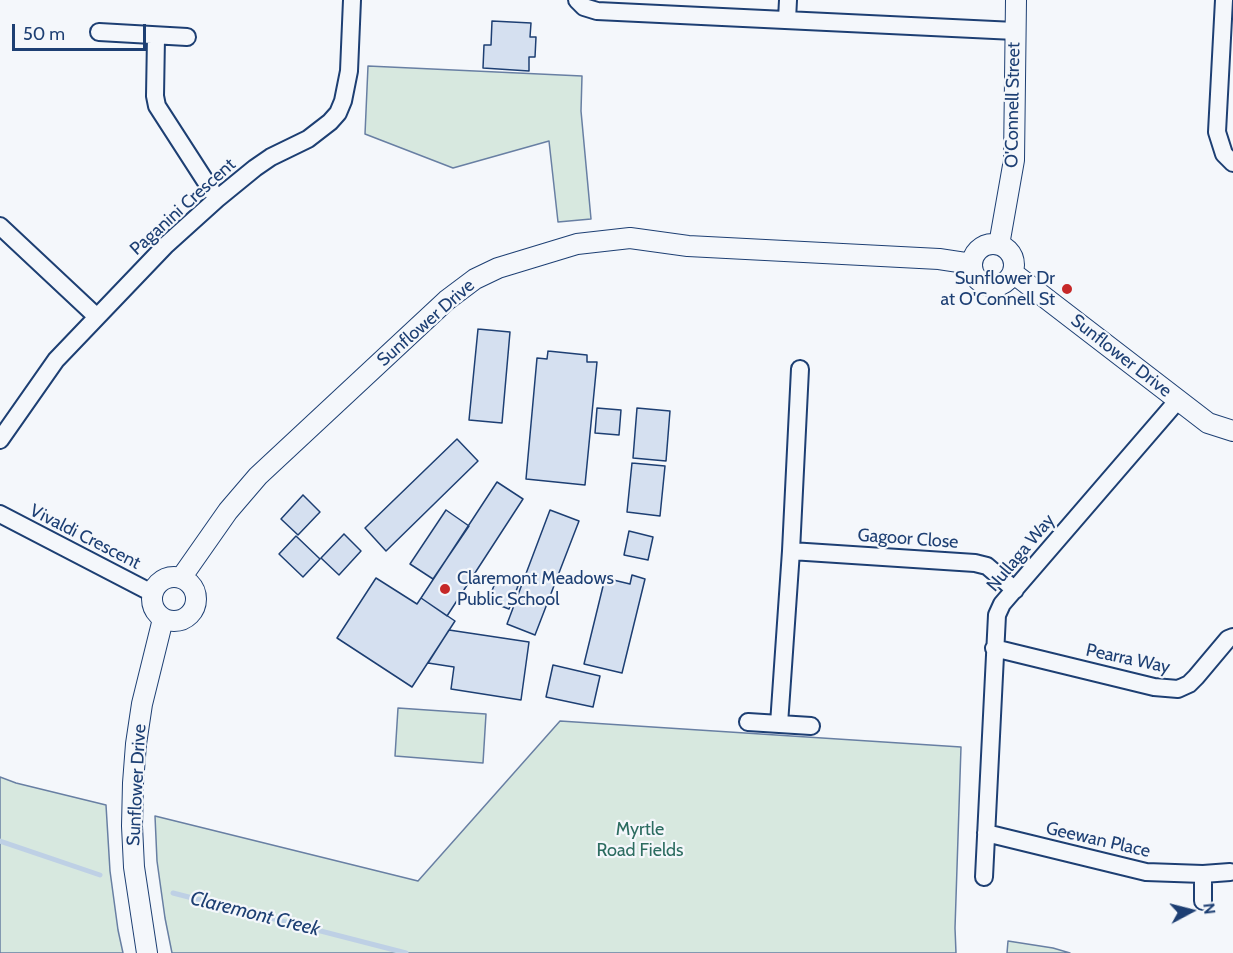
<!DOCTYPE html>
<html>
<head>
<meta charset="utf-8">
<style>
	body { margin:0 }
	#map { position:relative; width:1233px; height:953px; overflow:hidden; background:#f4f7fb; font-family:Cabin,sans-serif }
	canvas { display:block }
	.north { position:absolute; left:1161px; top:881px; width:60px; height:60px; -webkit-text-stroke:4px #f4f7fb; paint-order:stroke; rotate:83deg; font-size:16px; font-weight:700; line-height:24px; text-align:center; color:#1d3f73 }
	.north::after { content:''; display:block; margin:auto; width:21px; height:27px; background:#1d3f73; clip-path:polygon(50% 0,100% 100%,50% 72%,0 100%) }
	.scale { position:absolute; left:12px; top:24px; width:134px; height:27px; box-sizing:border-box; border:3px solid #1d3f73; border-top:0; padding-left:8px; font-size:18px; line-height:21px; white-space:nowrap; color:#1d3f73; -webkit-text-stroke:4px #f4f7fb; paint-order:stroke }
</style>
</head>
<body>
<div id="map">
<canvas width="1233" height="953"></canvas>
<div class="north">N</div>
<div class="scale">50 m</div>
</div>
<script>
const context = document.querySelector('canvas').getContext('2d');
context.lineJoin = 'round';
function fillPath(path, color) {
  context.fillStyle = color;
  context.fill(path, 'evenodd');
}
function shape(rows) {
  const path = new Path2D();
  for (const r of rows) {
    if (r.length === 3) {
      path.moveTo(r[0] + r[2], r[1]);
      path.arc(r[0], r[1], r[2], 0, 2 * Math.PI);
      continue;
    }
    path.moveTo(r[0], r[1]);
    for (let i = 2; i < r.length; i += 2) path.lineTo(r[i], r[i + 1]);
  }
  return path;
}
function trace(path, color, width, dash) {
  context.strokeStyle = color;
  context.lineWidth = width;
  context.lineCap = dash ? 'butt' : 'round';
  context.setLineDash(dash || []);
  context.stroke(path);
}
function write(font, color, halo, rows, align = 'center') {
  context.font = font + ' Cabin,sans-serif';
  context.lineWidth = 4.5;
  context.setLineDash([]);
  context.textBaseline = 'middle';
  context.strokeStyle = halo;
  context.fillStyle = color;
  for (const [text, x, y, turn = 0] of rows) {
    context.save();
    context.translate(x, y);
    context.rotate((+turn || 0) * Math.PI / 180);
    context.textAlign = isNaN(turn) ? turn : align;
    if (halo) context.strokeText(text, 0, 0);
    context.fillText(text, 0, 0);
    context.restore();
  }
}
const green = shape([
	[368,66,582,76,581,111,591,219,558,222,549,141,453,168,365,134,368,66],
	[398,708,486,714,483,763,395,756,398,708],
	[560,721,961,747,955,928,956,953,172,953,165,918,157,861,155,816,418,881,560,721],
	[0,777,16,783,106,805,110,871,118,930,123,953,0,953,0,777],
	[1008,941,1053,948,1070,953,1007,953,1008,941]
]);
fillPath(green, '#d7e8df');
trace(green, '#687fa3', 1.5);
trace(shape([
	[0,841,100,875],
	[173,893,406,953]
]), '#bed0e5', 5);
const building = shape([
	[492,21,531,23,530,37,536,37,535,57,529,57,529,71,483,68,484,45,491,45,492,21],
	[478,329,510,332,502,423,469,420,478,329],
	[548,351,587,355,587,362,597,362,585,485,526,479,537,358,547,359,548,351],
	[597,408,621,410,619,435,595,433,597,408],
	[637,408,670,411,666,461,633,458,637,408],
	[457,439,478,461,386,551,365,528,457,439],
	[632,463,665,466,660,516,627,512,632,463],
	[497,482,523,499,447,616,421,598,497,482],
	[303,495,320,512,298,535,281,519,303,495],
	[446,510,469,526,433,579,410,564,446,510],
	[550,510,579,521,535,635,507,624,550,510],
	[629,531,653,537,648,560,624,555,629,531],
	[344,534,361,551,339,575,321,558,344,534],
	[296,536,320,559,303,577,279,554,296,536],
	[632,575,645,579,622,673,584,664,605,578,630,584,632,575],
	[376,578,417,604,421,598,455,621,412,687,337,638,376,578],
	[497,578,518,586,509,609,488,601,497,578],
	[449,630,529,642,521,700,451,689,454,667,428,663,449,630],
	[553,665,600,676,593,707,546,697,553,665]
]);
fillPath(building, '#d5e0f0');
trace(building, '#1d3f73', 1.5);
const minor = shape([
	[577,0,584,7,597,11,1015,31],
	[1224,0,1217,132,1224,154,1233,163],
	[787,20,788,0],
	[99,32,187,37],
	[156,37,155,96,157,106,217,199],
	[0,226,96,316],
	[0,440,56,360,166,245,217,199,255,168,271,157,308,139,330,122,338,113,343,101,349,71,352,0],
	[0,514,152,593],
	[791,551,975,563,987,566,1015,590],
	[994,648,1154,687,1178,689,1189,684,1196,677,1228,639,1233,637],
	[748,722,811,726],
	[779,724,791,551,800,369],
	[986,833,1146,872,1203,874,1230,872],
	[984,877,997,615,1002,604,1178,400],
	[1203,901,1203,874]
]);
const tertiary = shape([
	[993,265,21],
	[999,245,1014,160,1016,0],
	[1013,273,1208,423,1233,431],
	[174,599,22],
	[181,578,228,511,258,476,447,300,475,279,498,268,577,244,630,238,688,246,939,259,972,264],
	[147,953,134,867,132,826,133,783,136,744,142,704,163,619]
]);
trace(minor, '#1d3f73', 20);
trace(tertiary, '#1d3f73', 22);
trace(minor, '#f4f7fb', 16);
trace(tertiary, '#f4f7fb', 20);
for (const [x, y, r, color] of [
	[1067,289,6,"#c62828"],
	[445,589,6,"#c62828"]
]) {
  const dot = new Path2D();
  dot.arc(x, y, r, 0, 2 * Math.PI);
  context.fillStyle = color;
  context.fill(dot);
  trace(dot, '#f4f7fb', 2);
}
write('18px', '#1d3f73', '#f4f7fb', [
	["O'Connell Street",1013,105,-89],
	["Paganini Crescent",183,207,-42],
	["Sunflower Drive",426,323,-41],
	["Sunflower Drive",1121,356,38],
	["Vivaldi Crescent",85,537,27],
	["Gagoor Close",908,539,4],
	["Nullaga Way",1021,553,-50],
	["Pearra Way",1128,659,12],
	["Sunflower Drive",137,785,-87],
	["Geewan Place",1098,840,13]
]);
write('18px', '#1d3f73', '#f4f7fb', [
	["Sunflower Dr",1055,279],
	["at O'Connell St",1055,300],
	["Claremont Meadows",457,579,"left"],
	["Public School",457,600,"left"]
], 'right');
write('18px', '#2c6c60', '#f4f7fb', [
	["Myrtle",640,830],
	["Road Fields",640,851]
]);
write('italic 20px', '#1d3f73', '#f4f7fb', [
	["Claremont Creek",255,914,14]
]);
</script>
</body>
</html>
